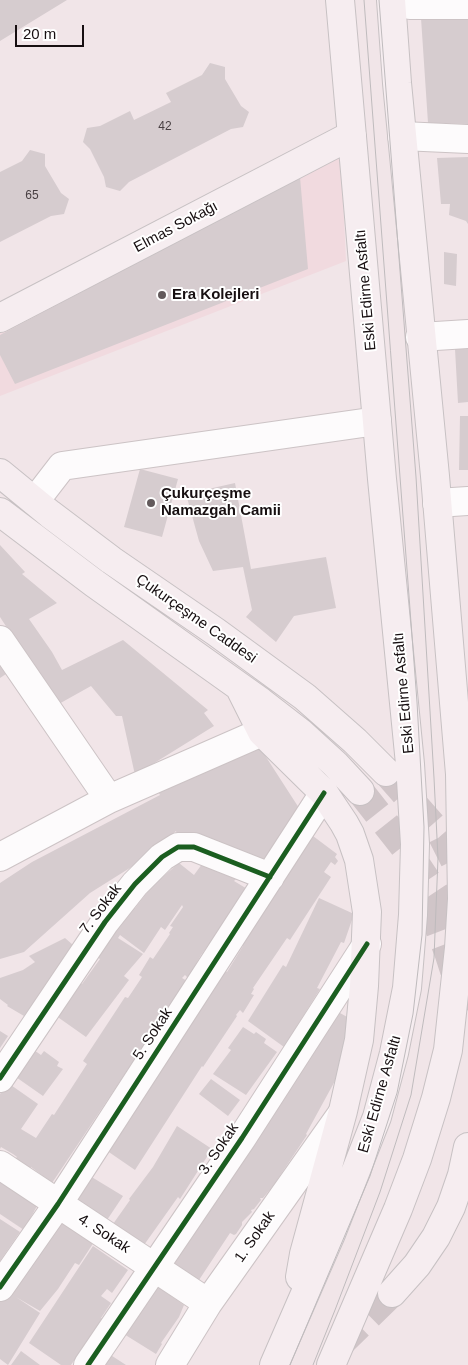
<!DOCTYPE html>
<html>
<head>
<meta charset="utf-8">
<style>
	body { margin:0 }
	#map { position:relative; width:468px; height:1365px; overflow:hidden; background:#f1e5e8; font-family:Arial,sans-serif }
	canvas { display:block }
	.scale { position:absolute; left:15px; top:25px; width:69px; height:22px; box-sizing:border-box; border:2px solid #170f11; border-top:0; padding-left:6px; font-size:15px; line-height:18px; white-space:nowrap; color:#170f11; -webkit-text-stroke:4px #fff; paint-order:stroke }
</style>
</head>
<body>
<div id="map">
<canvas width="468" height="1365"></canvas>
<div class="scale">20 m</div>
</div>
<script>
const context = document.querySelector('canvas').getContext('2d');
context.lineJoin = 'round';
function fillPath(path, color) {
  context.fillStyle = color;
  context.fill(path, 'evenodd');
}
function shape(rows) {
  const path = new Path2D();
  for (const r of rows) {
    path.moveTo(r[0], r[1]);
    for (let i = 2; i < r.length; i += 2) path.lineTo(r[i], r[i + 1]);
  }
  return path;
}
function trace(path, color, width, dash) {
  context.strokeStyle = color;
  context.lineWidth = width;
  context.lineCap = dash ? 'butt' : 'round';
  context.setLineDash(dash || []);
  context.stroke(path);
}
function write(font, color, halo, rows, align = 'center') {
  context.font = font + ' Arial,sans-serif';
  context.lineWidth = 4;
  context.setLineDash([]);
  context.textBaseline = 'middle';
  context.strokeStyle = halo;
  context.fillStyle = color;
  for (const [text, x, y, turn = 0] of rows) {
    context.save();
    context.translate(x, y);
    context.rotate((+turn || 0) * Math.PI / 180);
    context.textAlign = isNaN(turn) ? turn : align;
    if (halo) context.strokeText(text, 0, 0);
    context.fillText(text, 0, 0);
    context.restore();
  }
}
fillPath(shape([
	[341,156,346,261,0,396,0,328]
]), '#f1dadf');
fillPath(shape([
	[0,0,67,0,0,41],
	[468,17,468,124,428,123,421,18],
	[210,63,225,67,225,79,241,106,249,112,243,127,231,129,129,182,120,191,106,187,104,177,90,149,83,142,87,128,100,126,130,111,134,120,171,102,166,93,202,75],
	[30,150,45,154,45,166,61,193,69,199,64,214,51,216,0,242,0,172,22,161],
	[468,157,468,224,466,221,449,215,450,204,441,204,437,158],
	[300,177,308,269,15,384,0,355,0,335],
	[444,252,457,254,456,286,444,284],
	[468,348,468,402,458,403,455,349],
	[460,416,468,416,468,470,459,470],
	[140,469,178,479,162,537,124,527],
	[235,483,251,569,326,557,336,608,294,616,276,642,246,617,252,610,243,567,213,571,199,541,186,494],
	[0,545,25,572,22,574,57,603,29,619,52,652,62,670,123,640,208,710,204,713,214,726,135,775,122,716,116,716,91,686,57,705,0,617],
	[0,666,6,674,0,678],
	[257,743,299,808,261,865,177,835,176,831,133,866,90,893,24,952,0,959,0,883,32,862,160,795,157,789],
	[309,833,337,854,335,857,338,861,335,865,331,862,324,872,331,877,290,940,287,938,253,988,254,989,251,994,254,995,243,1013,240,1010,236,1015,237,1016,203,1067,202,1066,135,1170,103,1148,224,970,227,972,243,946,240,944],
	[205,860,236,879,234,881,249,890,201,955,188,978,185,975,182,978,187,981,52,1183,31,1167,29,1171,14,1160,17,1157,13,1154,1,1147,0,1149,0,1094,8,1083,38,1104,21,1129,36,1138,52,1114,54,1115,87,1064,83,1061,125,997,128,998,142,977,139,975,150,957,153,959,170,934,169,933,173,927,170,926,183,907,182,905,165,930,161,927,144,953,120,935,118,938,143,954,124,976,129,980,86,1037,52,1013,75,980,82,984,100,959,90,952,131,905,135,908,153,885,179,863,194,875],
	[319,898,354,914,344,943,341,942,317,988,320,989,284,1047,248,1021,283,965,286,967],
	[65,938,73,945,64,957,66,958,24,1016,7,1006,8,1005,0,999,0,978,23,970,35,962,29,956],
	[331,1008,349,1018,336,1079,306,1134,307,1135,273,1186,263,1198,260,1198,261,1200,254,1209,251,1210,252,1212,242,1222,242,1225,236,1234,234,1235,230,1233,199,1280,170,1261],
	[243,1027,254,1034,256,1032,266,1039,264,1043,277,1052,246,1095,213,1074,231,1050,228,1048],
	[0,1031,8,1036,0,1048],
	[31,1048,41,1055,44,1051,59,1062,57,1066,63,1069,43,1096,13,1075],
	[211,1079,240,1100,228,1116,199,1094],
	[177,1126,212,1149,180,1199,178,1197,144,1245,113,1224,130,1200,129,1199,153,1167],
	[90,1176,123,1196,107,1220,73,1199],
	[0,1181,37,1206,24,1230,0,1214],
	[57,1216,94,1242,79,1265,75,1263,58,1289,40,1311,16,1297,40,1313,8,1365,0,1359,0,1323,14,1332,0,1323,0,1301],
	[0,1219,20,1232,0,1261],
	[93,1246,128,1270,112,1293,107,1289,101,1296,111,1303,101,1318,103,1319,71,1365,61,1365,29,1343],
	[151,1282,184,1305,179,1317,161,1343,162,1344,156,1354,119,1331],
	[21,1351,40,1365,11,1365],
	[106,1352,126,1365,98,1365]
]), '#d6cccf');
trace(shape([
	[386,772,442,836,464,880],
	[360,791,408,852,468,942],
	[430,905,448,952,468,1014],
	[339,1345,392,1293]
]), '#d0c5c8', 28, [28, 14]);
const minor = shape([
	[410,5,468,5],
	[402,136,468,139],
	[420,337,468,334],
	[35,501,62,466,377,421],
	[437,503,468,501],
	[0,640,109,799],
	[0,857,109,799,262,732],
	[0,1078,105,922,135,884,162,857,178,847,194,847,270,877],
	[0,1165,208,1303],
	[0,1287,58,1204,324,793],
	[88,1365,242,1138,367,944],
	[170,1365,208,1303,341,1115]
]);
const major = shape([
	[0,318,352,135],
	[0,473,50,514,111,560,216,632,305,697,355,741,386,772],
	[0,512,94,583,261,702,301,733,335,764,360,791],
	[240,688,262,732,324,793,344,823,350,834,359,860,367,912,364,986,359,1040,343,1111,304,1254,300,1277],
	[392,1293,417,1265,436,1237,451,1207,462,1175,468,1147],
	[274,1365,331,1234,377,1117,394,1053,407,988,413,915,415,844,410,764,382,479,340,0],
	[331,1365,398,1209,417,1159,436,1098,448,1050,459,948,462,899,460,774,435,476,397,83,391,0]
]);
trace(minor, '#ccc3c5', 30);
trace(major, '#c7c1c3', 30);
trace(minor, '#fdfbfc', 28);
trace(major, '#f6edf0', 28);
trace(shape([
	[290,1365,370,1176,397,1093,413,1014,422,935,424,827,417,702,364,0],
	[313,1365,335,1310,380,1192,411,1095,434,958,438,858,434,778,416,477,379,0]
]), '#bfbbbd', 1);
trace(shape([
	[0,1078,105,922,135,884,162,857,178,847,194,847,270,877],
	[0,1287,58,1204,324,793],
	[88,1365,242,1138,367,944]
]), '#1b5e20', 5);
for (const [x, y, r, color] of [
	[162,295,5,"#635a5c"],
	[151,503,5,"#635a5c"]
]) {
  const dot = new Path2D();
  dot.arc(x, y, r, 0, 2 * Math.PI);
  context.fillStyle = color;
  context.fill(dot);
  trace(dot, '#fff', 2);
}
write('12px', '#483f42', null, [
	["42",165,127],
	["65",32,196]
]);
write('15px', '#170f11', '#fff', [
	["Elmas Sokağı",176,227,-28],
	["Eski Edirne Asfaltı",366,290,-95],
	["Çukurçeşme Caddesi",196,619,35],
	["Eski Edirne Asfaltı",404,693,-95],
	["7. Sokak",101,909,-53],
	["5. Sokak",153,1034,-57],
	["Eski Edirne Asfaltı",380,1094,-74],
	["3. Sokak",219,1149,-56],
	["4. Sokak",104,1234,33],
	["1. Sokak",255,1237,-55]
]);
write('bold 15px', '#170f11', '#fff', [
	["Era Kolejleri",172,295],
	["Çukurçeşme",161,494],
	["Namazgah Camii",161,511]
], 'left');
</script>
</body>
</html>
